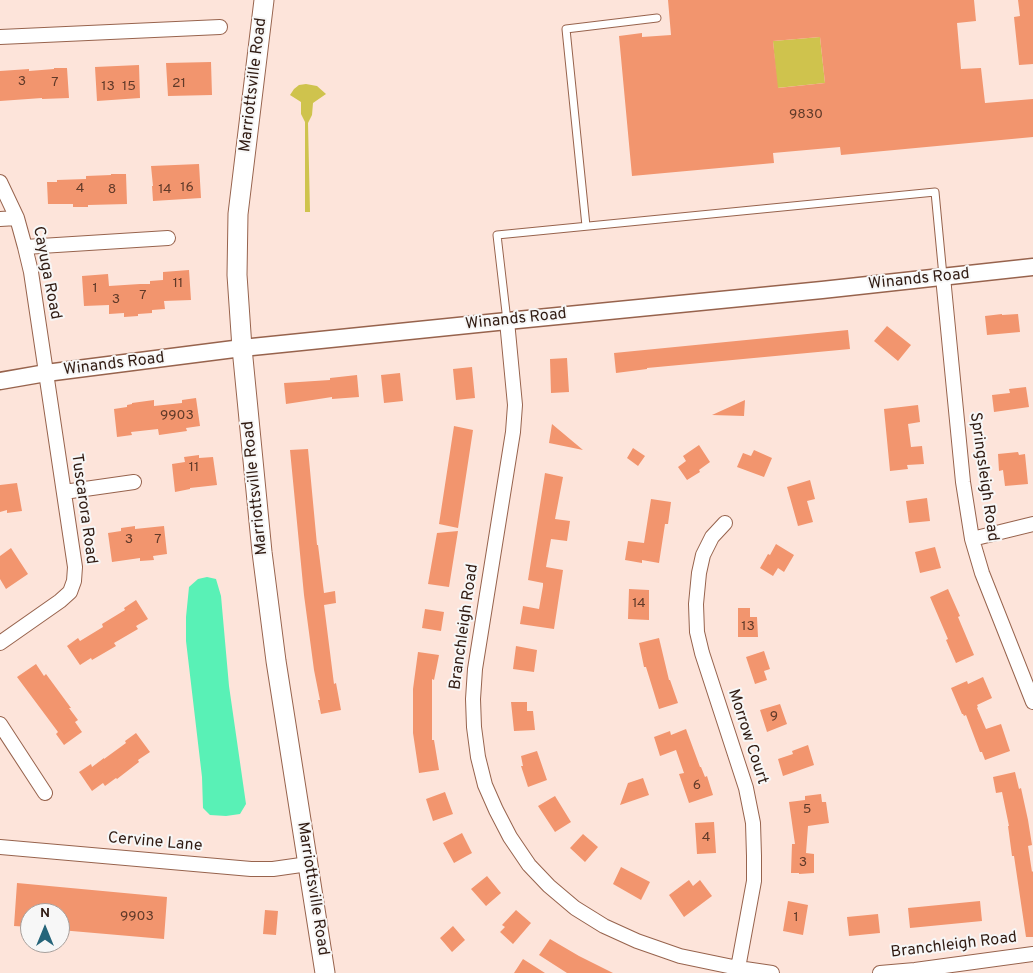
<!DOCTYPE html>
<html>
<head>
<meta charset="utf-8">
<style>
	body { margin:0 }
	#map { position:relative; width:1033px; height:973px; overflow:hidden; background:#fde4da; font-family:Overpass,sans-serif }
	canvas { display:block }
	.north { position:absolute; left:20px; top:903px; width:50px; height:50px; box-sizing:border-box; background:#f7f7f7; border:1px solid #a79f9b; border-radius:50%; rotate:0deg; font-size:14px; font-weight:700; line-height:20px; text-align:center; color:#301b12 }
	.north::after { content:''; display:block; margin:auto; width:18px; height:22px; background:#26657a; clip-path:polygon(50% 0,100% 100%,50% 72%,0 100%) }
</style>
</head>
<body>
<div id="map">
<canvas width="1033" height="973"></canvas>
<div class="north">N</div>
</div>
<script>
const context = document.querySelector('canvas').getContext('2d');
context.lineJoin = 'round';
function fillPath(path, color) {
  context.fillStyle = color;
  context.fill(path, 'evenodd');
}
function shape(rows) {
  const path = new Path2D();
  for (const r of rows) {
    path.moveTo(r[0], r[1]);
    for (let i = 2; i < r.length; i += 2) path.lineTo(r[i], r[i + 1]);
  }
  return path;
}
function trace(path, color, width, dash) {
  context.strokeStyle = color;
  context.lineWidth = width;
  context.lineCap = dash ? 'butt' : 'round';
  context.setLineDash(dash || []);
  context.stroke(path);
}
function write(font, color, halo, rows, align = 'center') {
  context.font = font + ' Overpass,sans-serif';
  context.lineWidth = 4;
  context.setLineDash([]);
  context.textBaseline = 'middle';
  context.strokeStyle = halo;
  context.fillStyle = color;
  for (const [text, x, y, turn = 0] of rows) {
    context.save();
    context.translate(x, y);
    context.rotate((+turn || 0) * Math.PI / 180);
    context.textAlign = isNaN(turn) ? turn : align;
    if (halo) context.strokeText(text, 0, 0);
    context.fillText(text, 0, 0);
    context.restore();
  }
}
fillPath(shape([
	[820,37,825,83,777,88,773,41],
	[306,84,317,86,326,94,313,103,312,115,308,123,310,212,305,212,305,122,301,114,301,102,290,95,294,89,299,85]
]), '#cfc34d');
fillPath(shape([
	[207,577,216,579,221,596,229,686,246,804,240,814,226,816,210,815,203,808,202,777,186,641,186,617,189,587,198,579]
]), '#59f1b6');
fillPath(shape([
	[668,0,974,0,976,21,957,23,961,69,981,68,985,103,1033,99,1033,137,841,155,840,147,773,153,774,163,632,176,619,36,642,33,642,37,671,35],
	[820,37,825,83,778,88,773,41],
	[1018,0,1033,0,1033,64,1019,65,1014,17,1020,16],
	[211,62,212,95,168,96,166,63],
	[139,65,140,98,97,101,95,67],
	[54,68,67,68,69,98,42,99,42,98,0,101,0,71,29,69,29,71,54,69],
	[199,164,201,198,153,201,152,186,153,186,151,166],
	[111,174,126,174,127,204,88,205,88,207,73,207,73,204,48,204,47,182,57,182,57,180,86,179,86,176,111,175],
	[189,270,191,300,164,301,165,309,152,310,152,313,138,314,138,316,124,317,124,313,109,314,109,305,84,306,82,276,108,274,109,286,140,284,150,284,150,281,163,280,163,272],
	[1002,314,1002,315,1018,314,1020,332,987,335,985,316],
	[887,326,911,345,898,361,874,341],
	[848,330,850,349,647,368,647,369,616,373,614,353],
	[567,358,569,392,551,393,550,359],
	[472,367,475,398,456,400,453,369],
	[400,373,403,401,384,403,381,375],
	[357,375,359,397,332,399,332,397,286,404,284,383,330,380,330,378],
	[1026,387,1029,407,994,412,992,395,1010,393,1009,389],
	[196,398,200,426,186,428,187,431,159,435,158,429,131,432,132,435,117,437,114,409,127,407,127,405,132,404,132,403,154,400,154,406,182,403,182,400],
	[745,400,744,416,712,415],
	[918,405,920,422,908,424,911,447,922,446,924,464,907,465,908,469,890,471,884,409],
	[552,424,583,450,549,443],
	[454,426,473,430,458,528,439,524],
	[699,445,710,462,699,470,700,472,687,480,678,467,686,461,683,456],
	[633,448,645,456,638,466,627,458],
	[308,449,317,545,318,545,324,593,335,591,336,603,324,605,334,684,336,683,341,710,321,714,318,700,320,700,314,670,304,595,290,450],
	[754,450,772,458,764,477,737,467,743,453,751,456],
	[1018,452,1019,455,1025,454,1028,484,1005,486,1003,470,999,471,998,454],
	[199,455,199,458,213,457,217,485,190,488,190,489,175,492,172,464,185,462,184,457],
	[545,473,563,477,555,519,570,521,567,541,551,539,546,567,563,570,554,629,520,624,523,606,539,609,543,586,543,583,528,580],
	[810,480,815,499,807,501,813,522,798,526,787,487],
	[17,483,22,511,7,513,7,510,0,512,0,485],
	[927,498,930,521,909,523,906,501],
	[651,499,671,502,668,524,665,524,659,563,642,560,642,563,625,560,628,541,644,543],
	[135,526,135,529,164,526,167,554,153,556,154,560,140,561,140,558,112,562,108,533,121,531,121,528],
	[458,531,449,587,428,584,437,533],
	[776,544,794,555,784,572,778,568,773,576,760,568,768,554,770,555],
	[935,547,941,568,920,573,915,552],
	[11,548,28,574,6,589,0,579,0,556],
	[629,589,649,590,649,620,628,619],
	[948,589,960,616,958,617,974,655,956,663,946,640,948,639,930,597],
	[136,600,148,619,136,626,138,629,114,643,116,646,92,660,91,658,80,665,67,646,78,638,80,641,103,627,102,624,125,610,124,608],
	[738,608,750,608,750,617,757,617,758,637,738,637],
	[425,609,444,612,441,631,422,628],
	[659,638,669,680,670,680,678,703,659,709,646,667,644,667,639,643],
	[516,646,537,650,534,672,513,669],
	[764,651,770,669,764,671,767,680,755,684,746,657],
	[418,652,439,655,434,680,432,679,432,740,434,740,439,770,419,773,413,733,413,689],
	[36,664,44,676,46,674,71,708,69,708,78,720,75,722,82,732,64,745,56,734,58,732,17,677],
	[983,677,992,698,977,705,978,707,977,708,986,729,1001,724,1010,751,985,760,982,752,980,752,966,715,964,716,963,714,962,714,951,688,967,681,968,684],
	[511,702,527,702,527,711,533,711,535,730,514,731],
	[780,704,787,724,767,732,760,710],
	[686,729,700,767,701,767,705,777,707,776,713,795,689,803,679,774,684,773,676,750,660,756,654,737,670,731,671,735],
	[136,733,150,752,138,760,139,762,117,779,116,778,105,786,103,783,92,791,79,772,91,764,92,767,104,758,104,759,126,743,125,741],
	[808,745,814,765,783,776,778,759,793,754,792,751],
	[537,751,547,780,528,787,521,766,523,766,521,756],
	[1015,772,1019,789,1021,788,1028,820,1032,845,1028,846,1032,872,1033,871,1033,937,1026,937,1014,856,1012,856,1008,826,1009,826,1002,792,996,793,993,777],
	[643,778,649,795,620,805,628,783],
	[445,792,453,814,433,821,426,799],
	[821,794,822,802,826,802,829,823,808,826,806,853,814,854,814,873,799,874,799,873,791,873,792,844,795,844,789,802,805,800,805,796],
	[555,796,571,822,555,832,538,806],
	[714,822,716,853,697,854,695,823],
	[462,833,472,853,454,863,443,843],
	[583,834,598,847,585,862,570,848],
	[621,867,650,882,641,900,613,884],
	[487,876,501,893,486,906,471,889],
	[689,880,693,886,700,880,712,896,684,917,669,895],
	[17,883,167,897,164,939,60,930,60,913,30,913,30,927,14,926],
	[788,901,808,905,803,935,783,931],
	[980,901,982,921,910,928,908,908],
	[265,910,278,911,276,935,263,934],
	[516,910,531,923,513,944,500,932,505,927,502,925],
	[878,914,880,933,849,936,847,917],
	[453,926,465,940,452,952,440,938],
	[550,939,579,956,613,973,567,973,539,955],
	[523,959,545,973,514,973]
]), '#f2956e');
const service = shape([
	[586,226,566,29,657,18],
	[507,321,497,235,935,192,943,276]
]);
const minor = shape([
	[0,37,220,27],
	[0,182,17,218,25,247,31,272,75,567,74,581,70,592,60,601,0,643],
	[0,219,17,218],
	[25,247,168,238],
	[943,277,963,482,972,539,982,573,1033,702],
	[507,321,515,405,513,432,475,669,473,699,474,727,478,757,485,785,496,810,510,837,529,865,549,886,575,908,604,926,637,941,680,956,738,968,772,973],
	[64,492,134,482],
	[725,523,712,537,703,555,699,573,696,604,697,632,702,653,746,788,753,823,754,856,754,881,738,968],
	[972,539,1033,524],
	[0,724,45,793],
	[0,847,251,869,273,869,308,864],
	[880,973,915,970,1033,954]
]);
const tertiary = shape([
	[0,381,46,373,242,348,507,321,822,290,1033,267]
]);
const secondary = shape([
	[264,0,238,214,237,275,242,348,262,552,276,661,325,973]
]);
trace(service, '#97634d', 9);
trace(minor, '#97634d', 16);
trace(tertiary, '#97634d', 19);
trace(secondary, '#97634d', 21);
trace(service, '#fff', 7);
trace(minor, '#fff', 14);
trace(tertiary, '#fff', 16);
trace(secondary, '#fff', 19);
write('14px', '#603a29', null, [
	["3",22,82],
	["7",55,83],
	["21",179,84],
	["13",108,87],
	["15",129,87],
	["9830",806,115],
	["16",187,188],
	["4",80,189],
	["8",112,190],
	["14",165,190],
	["11",178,284],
	["1",95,289],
	["7",143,296],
	["3",116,300],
	["9903",177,416],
	["11",194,468],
	["3",129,540],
	["7",158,540],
	["14",639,604],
	["13",748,627],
	["9",774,717],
	["6",697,786],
	["5",807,810],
	["4",706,838],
	["3",803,863],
	["9903",137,917],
	["1",796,918]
]);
write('16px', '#301b12', '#f7f7f7', [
	["Marriottsville Road",254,85,-83],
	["Cayuga Road",46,273,79],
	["Winands Road",919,280,-6],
	["Winands Road",516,320,-6],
	["Winands Road",114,365,-7],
	["Springsleigh Road",983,477,82],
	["Marriottsville Road",256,488,-96],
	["Tuscarora Road",83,509,82],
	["Branchleigh Road",465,627,-82],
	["Morrow Court",747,737,72],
	["Cervine Lane",155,843,5],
	["Marriottsville Road",312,889,81],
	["Branchleigh Road",954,946,-7]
]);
</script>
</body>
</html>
